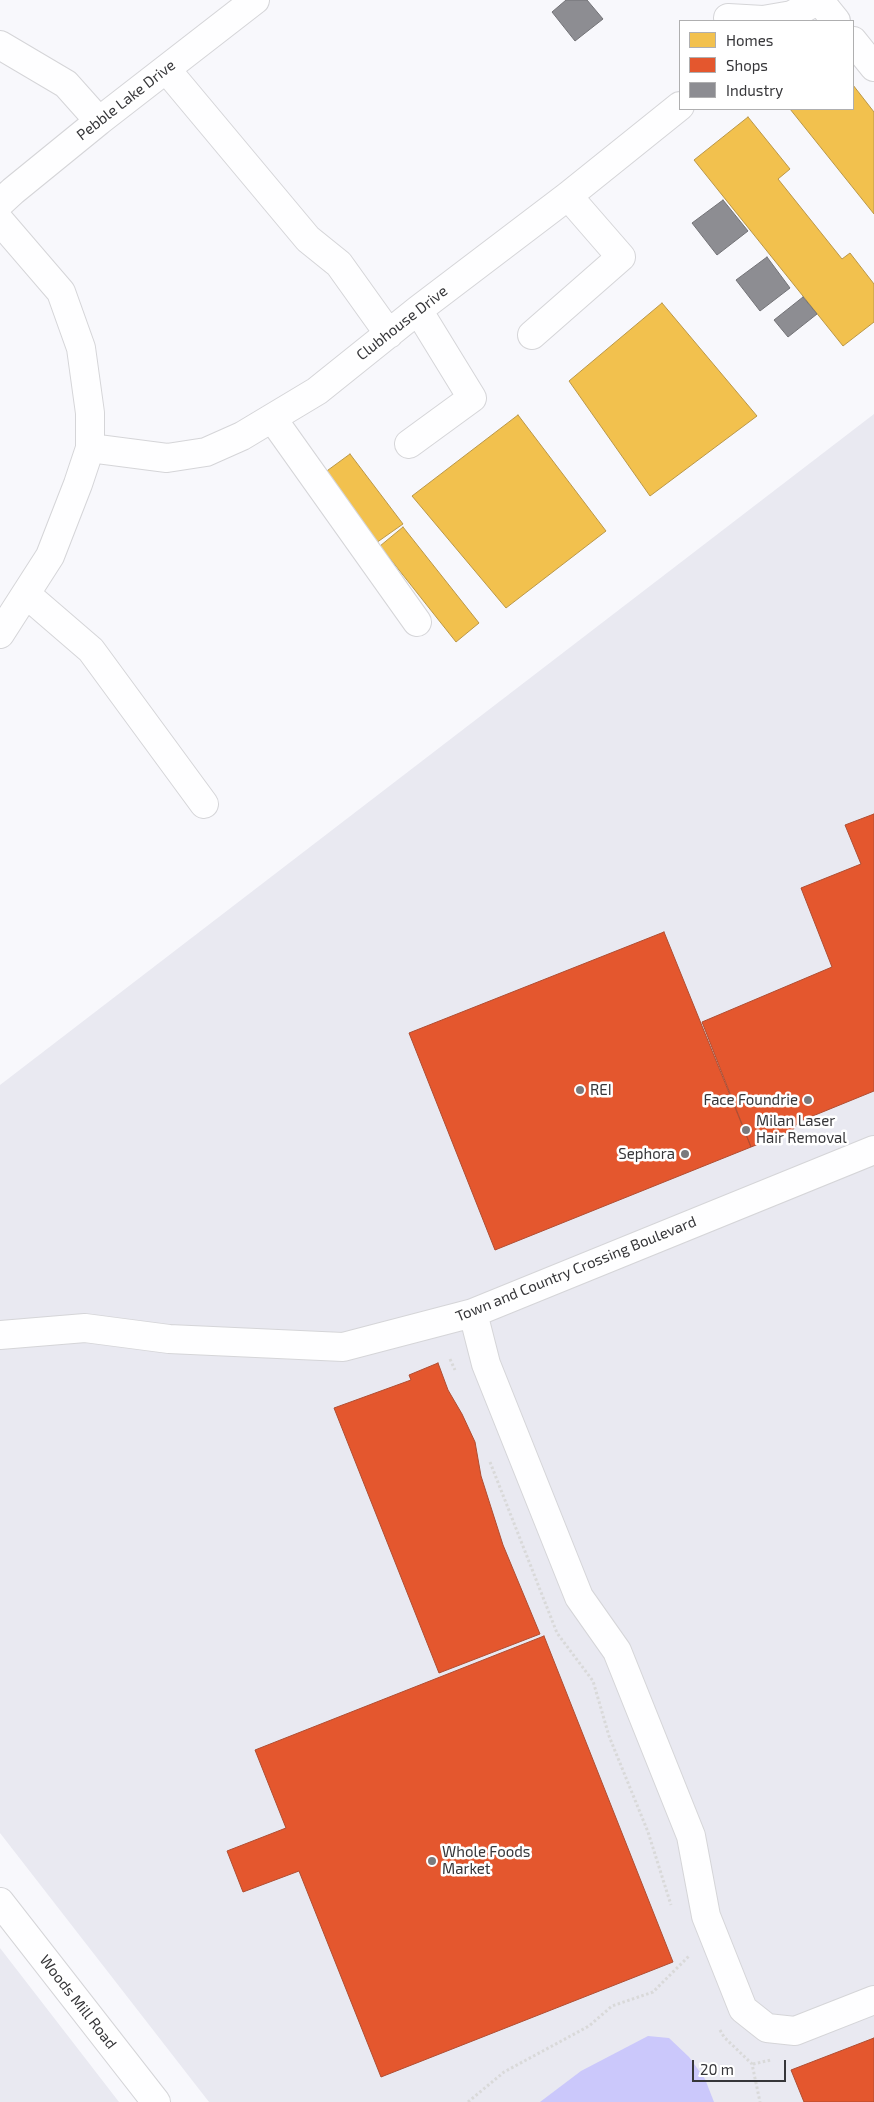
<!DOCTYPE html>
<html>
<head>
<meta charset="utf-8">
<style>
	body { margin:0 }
	#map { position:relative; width:874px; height:2102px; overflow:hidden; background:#f8f8fc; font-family:"Exo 2",sans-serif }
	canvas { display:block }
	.legend { position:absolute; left:679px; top:20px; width:175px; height:90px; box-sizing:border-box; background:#fff; border:1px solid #afafb0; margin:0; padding:6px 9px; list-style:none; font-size:15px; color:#363639 }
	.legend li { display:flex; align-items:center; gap:10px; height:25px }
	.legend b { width:25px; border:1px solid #afafb0 }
	.scale { position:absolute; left:692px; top:2060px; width:94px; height:22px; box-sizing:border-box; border:2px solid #363639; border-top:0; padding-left:6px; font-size:15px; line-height:18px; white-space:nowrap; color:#363639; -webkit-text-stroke:4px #fff; paint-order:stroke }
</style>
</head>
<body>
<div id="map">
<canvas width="874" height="2102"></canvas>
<ul class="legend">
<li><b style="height:14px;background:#f2c14e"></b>Homes</li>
<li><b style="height:14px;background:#e4572e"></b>Shops</li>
<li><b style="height:14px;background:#8d8d92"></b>Industry</li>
</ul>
<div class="scale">20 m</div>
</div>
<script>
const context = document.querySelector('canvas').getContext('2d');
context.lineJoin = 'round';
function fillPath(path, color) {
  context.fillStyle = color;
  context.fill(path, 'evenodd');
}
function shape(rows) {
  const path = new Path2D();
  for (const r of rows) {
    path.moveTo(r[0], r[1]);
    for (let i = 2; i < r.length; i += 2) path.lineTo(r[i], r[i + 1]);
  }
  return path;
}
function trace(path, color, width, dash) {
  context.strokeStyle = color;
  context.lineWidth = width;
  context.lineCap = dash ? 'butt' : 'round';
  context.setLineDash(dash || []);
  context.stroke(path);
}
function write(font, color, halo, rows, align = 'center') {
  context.font = font + ' "Exo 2",sans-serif';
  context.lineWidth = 5;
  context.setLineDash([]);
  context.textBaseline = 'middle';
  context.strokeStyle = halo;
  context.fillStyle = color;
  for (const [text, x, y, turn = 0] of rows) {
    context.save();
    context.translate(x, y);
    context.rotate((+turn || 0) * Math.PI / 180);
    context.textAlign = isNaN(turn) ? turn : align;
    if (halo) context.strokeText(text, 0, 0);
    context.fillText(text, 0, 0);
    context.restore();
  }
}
fillPath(shape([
	[874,414,874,2102,209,2102,0,1833,0,1085],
	[0,1948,119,2102,0,2102]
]), '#e9e9f1');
fillPath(shape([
	[648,2036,669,2038,689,2057,705,2079,714,2102,540,2102,581,2071]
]), '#cbc8fb');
const homes = shape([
	[853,85,874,112,874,214,790,109,853,109,853,85],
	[748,117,790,169,778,179,842,259,850,253,874,284,874,322,843,346,694,160,748,117],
	[662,303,757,416,650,496,569,381,662,303],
	[518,415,606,531,506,608,412,496,518,415],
	[350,454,403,524,376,543,324,473,350,454],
	[403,527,479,623,456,642,380,546,403,527]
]);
fillPath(homes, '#f2c14e');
trace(homes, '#ba9748', 1);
const shops = shape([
	[874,814,874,1091,798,1122,792,1131,751,1147,702,1022,832,967,801,888,861,864,845,825,874,814],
	[664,932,751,1147,495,1250,409,1033,664,932],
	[438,1363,448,1390,462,1414,475,1442,481,1476,503,1545,540,1634,439,1673,334,1408,411,1380,409,1375,438,1363],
	[544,1636,673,1962,381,2077,299,1871,243,1892,227,1851,286,1828,255,1750,544,1636],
	[874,2038,874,2102,804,2102,791,2070,874,2038]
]);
fillPath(shops, '#e4572e');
trace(shops, '#b04d31', 1);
const industry = shape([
	[566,0,587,0,603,19,575,41,552,12,566,0],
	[723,200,748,231,717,255,692,223,723,200],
	[767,257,790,288,760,311,736,280,767,257],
	[803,297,817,314,788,337,774,320,803,297]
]);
fillPath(industry, '#8d8d92');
trace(industry, '#737377', 1);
const minor = shape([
	[819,0,836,21],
	[728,18,763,20,792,15,818,0],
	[853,41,874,67],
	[0,45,66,84,99,121],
	[166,69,308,239,339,264,389,334],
	[0,203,13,191,99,121,255,0],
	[0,221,61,292,81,348,90,413,90,448,78,484,50,556,0,634],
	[532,335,621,257,568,196],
	[272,418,417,622],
	[409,444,472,398,418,310],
	[90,448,167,458,206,452,242,436,317,391,418,310,568,196,680,106],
	[26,594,91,650,204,804],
	[473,1313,486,1364,579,1597,617,1651,691,1836,706,1916,743,2009,767,2028,795,2031,874,2000],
	[0,1335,85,1328,169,1339,343,1347,473,1313,874,1150],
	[0,1902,156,2102]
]);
trace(minor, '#d5d5d8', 30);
trace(shape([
	[450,1359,455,1370],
	[490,1462,557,1633,593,1681,609,1736,648,1832,671,1905],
	[720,2030,724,2037,752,2064,760,2102],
	[753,2064,771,2060],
	[468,2102,504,2072,589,2026,612,2006,653,1992,689,1956]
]), '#d9d9d9', 3, [2.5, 2.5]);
trace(minor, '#fefeff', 28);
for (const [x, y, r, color] of [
	[580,1090,5,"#7a7a7d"],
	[808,1100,5,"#7a7a7d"],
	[746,1130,5,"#7a7a7d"],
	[685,1154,5,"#7a7a7d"],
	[432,1861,5,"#7a7a7d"]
]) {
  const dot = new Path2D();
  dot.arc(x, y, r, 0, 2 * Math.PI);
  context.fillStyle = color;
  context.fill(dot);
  trace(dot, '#fff', 2);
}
write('15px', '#363639', '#fff', [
	["Pebble Lake Drive",126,100,-38],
	["Clubhouse Drive",402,323,-38],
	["Town and Country Crossing Boulevard",576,1269,-22],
	["Woods Mill Road",78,2002,52]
]);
write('15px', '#363639', '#fff', [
	["REI",590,1090],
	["Face Foundrie",798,1100,"right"],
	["Milan Laser",756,1121],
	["Hair Removal",756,1138],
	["Sephora",675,1154,"right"],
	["Whole Foods",442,1852],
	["Market",442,1869]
], 'left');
</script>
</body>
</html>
